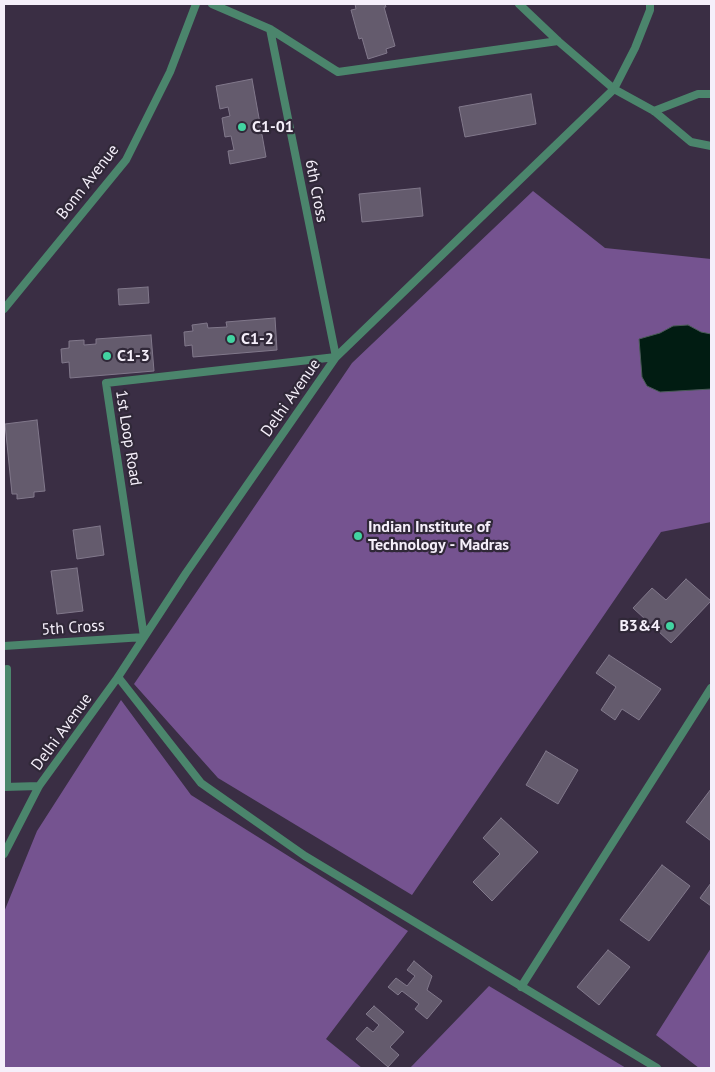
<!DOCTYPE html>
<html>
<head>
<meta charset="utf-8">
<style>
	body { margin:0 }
	#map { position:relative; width:715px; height:1072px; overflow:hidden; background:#302838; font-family:"PT Sans",sans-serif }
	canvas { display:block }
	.frame { position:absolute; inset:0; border:5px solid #f5effa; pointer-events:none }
</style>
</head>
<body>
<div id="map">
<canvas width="715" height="1072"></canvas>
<div class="frame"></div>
</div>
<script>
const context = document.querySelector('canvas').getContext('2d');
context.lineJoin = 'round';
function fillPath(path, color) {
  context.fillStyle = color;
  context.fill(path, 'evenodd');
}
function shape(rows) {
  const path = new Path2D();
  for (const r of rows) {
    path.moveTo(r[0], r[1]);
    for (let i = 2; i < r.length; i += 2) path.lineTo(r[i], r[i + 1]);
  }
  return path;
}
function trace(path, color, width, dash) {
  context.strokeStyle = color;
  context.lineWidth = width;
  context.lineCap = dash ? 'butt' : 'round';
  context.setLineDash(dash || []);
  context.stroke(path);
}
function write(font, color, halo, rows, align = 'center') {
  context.font = font + ' "PT Sans",sans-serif';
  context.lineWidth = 4.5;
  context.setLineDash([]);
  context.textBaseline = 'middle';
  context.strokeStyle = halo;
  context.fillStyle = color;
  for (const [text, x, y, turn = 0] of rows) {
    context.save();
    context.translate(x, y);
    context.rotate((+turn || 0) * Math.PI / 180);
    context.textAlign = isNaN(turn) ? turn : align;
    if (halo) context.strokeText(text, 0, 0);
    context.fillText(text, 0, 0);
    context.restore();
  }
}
fillPath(shape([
	[4,4,711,4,711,1068,4,1068]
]), '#3a2e44');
fillPath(shape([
	[533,191,605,248,711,259,711,522,661,532,412,895,218,778,134,684,352,363],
	[121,700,191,795,408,931,326,1039,362,1068,4,1068,4,912,37,831],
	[711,948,711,1068,699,1068,656,1035],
	[489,986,626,1068,410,1068]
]), '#755390');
const water = shape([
	[688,325,701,332,711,334,711,389,660,392,647,386,642,377,639,339,660,333,673,326,688,325]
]);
fillPath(water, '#011c12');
trace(water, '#4a5b58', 1);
const building = shape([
	[355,4,385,4,386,7,384,7,395,46,386,49,387,53,368,59,362,38,359,39,351,10,356,9,355,4],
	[252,79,266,157,230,164,228,151,234,150,231,136,225,137,222,118,230,116,228,107,220,109,216,86,252,79],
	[531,94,536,124,465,137,459,107,531,94],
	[420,188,423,216,362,222,359,194,420,188],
	[148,287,149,303,119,305,118,289,148,287],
	[275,318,277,350,193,357,192,345,185,346,184,332,193,331,192,325,207,323,208,328,227,327,226,322,275,318],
	[151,335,154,371,70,378,69,362,62,363,61,349,69,348,69,341,84,340,84,345,96,344,96,339,151,335],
	[37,420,45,491,34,492,34,497,17,499,17,494,12,494,5,424,37,420],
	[100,526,104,555,77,559,73,530,100,526],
	[77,568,83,611,57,614,51,571,77,568],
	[686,579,711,601,671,643,633,608,652,588,666,600,686,579],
	[609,655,661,689,639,720,622,709,615,720,601,710,616,687,596,673,609,655],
	[546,751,578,770,558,804,526,785,546,751],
	[711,789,711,841,686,822,711,789],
	[501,818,538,852,492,901,473,882,500,854,483,838,501,818],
	[662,865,690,886,649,941,620,920,662,865],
	[711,883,711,906,700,898,711,883],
	[608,950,630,967,599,1005,577,987,608,950],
	[414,961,432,976,427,990,442,1001,427,1019,415,1009,419,1004,402,991,398,995,388,987,396,978,407,986,415,976,407,970,414,961],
	[374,1006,404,1032,390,1047,399,1055,388,1067,356,1039,367,1027,373,1032,379,1025,366,1014,374,1006]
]);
fillPath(building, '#645b6d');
trace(building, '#81788b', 1);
trace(shape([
	[212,4,270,29,338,72,558,41],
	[519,4,558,41,614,89,654,111,691,142,711,146],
	[654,111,698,94,711,94],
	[4,309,126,160,170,72,196,4],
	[4,646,144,637,106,383,336,357,270,29],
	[118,677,201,783,305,856,657,1068],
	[4,787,39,786],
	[7,787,7,669],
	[4,854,39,786,118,677,186,573,336,357,614,89,635,48,650,10,650,4],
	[521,987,711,688]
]), '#4b856c', 8);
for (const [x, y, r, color] of [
	[242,127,5,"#42d4a1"],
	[231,339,5,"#42d4a1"],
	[107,356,5,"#42d4a1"],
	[358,536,5,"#42d4a1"],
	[670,626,5,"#42d4a1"]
]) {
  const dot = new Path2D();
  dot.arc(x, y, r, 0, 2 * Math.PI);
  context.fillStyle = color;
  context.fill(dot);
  trace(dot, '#302838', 2);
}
write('bold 16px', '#f5effa', '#302838', [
	["C1-01",252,127],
	["C1-2",241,339],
	["C1-3",117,356],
	["Indian Institute of",368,527],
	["Technology - Madras",368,545],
	["B3&4",660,626,"right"]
], 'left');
write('16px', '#f5effa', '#302838', [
	["Bonn Avenue",88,182,-52],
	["6th Cross",316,191,79],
	["Delhi Avenue",291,398,-55],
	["1st Loop Road",128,438,81],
	["5th Cross",73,628,-4],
	["Delhi Avenue",62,732,-54]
]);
</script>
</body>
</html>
